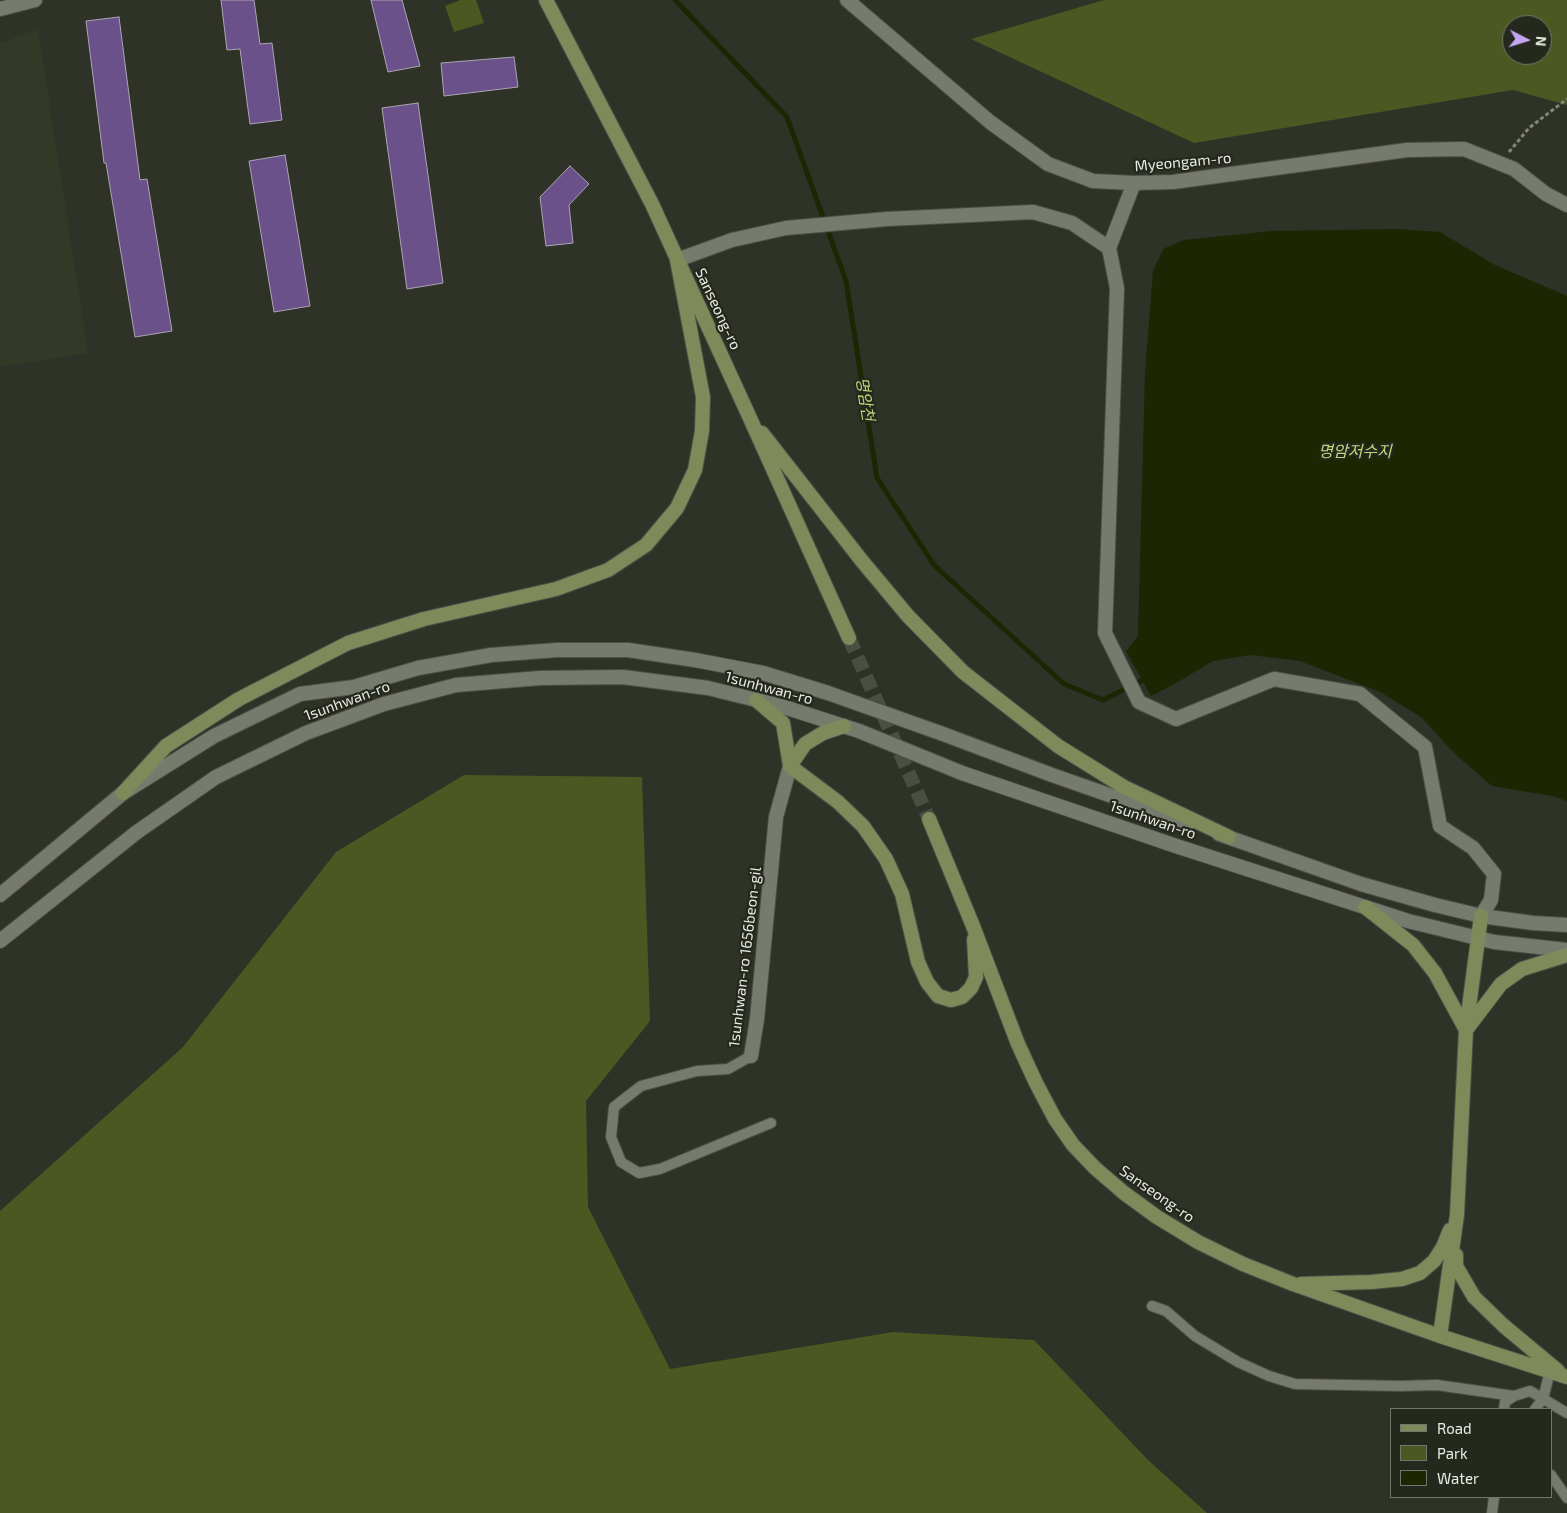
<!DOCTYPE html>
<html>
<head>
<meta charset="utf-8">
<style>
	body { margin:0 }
	#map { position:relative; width:1567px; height:1513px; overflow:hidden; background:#2f3227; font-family:"Exo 2",sans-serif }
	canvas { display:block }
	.legend { position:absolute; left:1390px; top:1408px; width:162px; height:90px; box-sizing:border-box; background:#25281d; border:1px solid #73766c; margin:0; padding:6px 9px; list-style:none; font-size:15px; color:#e8ebe3 }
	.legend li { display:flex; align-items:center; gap:10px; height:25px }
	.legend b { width:25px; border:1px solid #73766c }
	.north { position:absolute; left:1502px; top:15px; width:50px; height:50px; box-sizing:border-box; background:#25281d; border:1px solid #73766c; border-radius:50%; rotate:95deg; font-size:14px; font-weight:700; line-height:20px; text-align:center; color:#e8ebe3 }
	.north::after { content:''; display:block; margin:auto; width:18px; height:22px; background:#c6a6f0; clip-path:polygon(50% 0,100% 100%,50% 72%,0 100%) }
</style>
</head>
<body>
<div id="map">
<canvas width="1567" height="1513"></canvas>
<ul class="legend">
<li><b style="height:6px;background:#7f8a5b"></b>Road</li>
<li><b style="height:14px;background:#4b5821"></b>Park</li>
<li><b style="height:14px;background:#1d2503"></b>Water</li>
</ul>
<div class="north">N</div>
</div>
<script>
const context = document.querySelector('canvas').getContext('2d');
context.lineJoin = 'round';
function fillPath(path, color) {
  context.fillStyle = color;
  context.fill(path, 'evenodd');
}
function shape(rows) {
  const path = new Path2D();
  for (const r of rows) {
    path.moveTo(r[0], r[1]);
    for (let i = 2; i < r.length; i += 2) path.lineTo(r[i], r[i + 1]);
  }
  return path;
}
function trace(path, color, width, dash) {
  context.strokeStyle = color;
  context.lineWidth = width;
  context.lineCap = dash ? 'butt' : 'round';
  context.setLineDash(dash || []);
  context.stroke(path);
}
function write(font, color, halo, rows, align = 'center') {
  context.font = font + ' "Exo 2","Noto Sans KR",sans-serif';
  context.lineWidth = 4.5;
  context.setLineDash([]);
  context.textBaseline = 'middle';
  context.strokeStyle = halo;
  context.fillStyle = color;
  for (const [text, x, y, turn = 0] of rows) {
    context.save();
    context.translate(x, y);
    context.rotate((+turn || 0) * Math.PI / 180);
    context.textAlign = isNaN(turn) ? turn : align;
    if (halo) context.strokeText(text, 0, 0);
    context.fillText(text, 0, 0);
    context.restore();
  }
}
fillPath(shape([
	[38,29,88,353,0,367,0,43]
]), '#343927');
fillPath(shape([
	[460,0,476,0,484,23,454,32,445,6],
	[1104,0,1567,0,1567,105,1513,90,1194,143,971,39],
	[1512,25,1542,25,1542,55,1512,55],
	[464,775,642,777,650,1021,586,1101,588,1207,670,1369,893,1332,1034,1340,1148,1460,1207,1513,0,1513,0,1211,183,1047,336,852]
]), '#4b5821');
fillPath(shape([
	[1398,229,1440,232,1495,265,1567,296,1567,801,1552,796,1492,786,1455,754,1421,717,1380,692,1300,661,1251,655,1213,661,1171,686,1151,696,1126,651,1138,636,1145,373,1153,271,1163,249,1184,240,1271,231]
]), '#1d2503');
trace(shape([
	[675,0,787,117,846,281,877,478,934,565,1064,684,1103,700,1147,678]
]), '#1d2503', 5);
const building = shape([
	[221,0,254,0,260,44,272,43,282,120,250,124,240,49,227,50,221,0],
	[371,0,402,0,420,66,388,72,371,0],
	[119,17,140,180,147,179,172,331,135,337,106,163,104,163,86,21,119,17],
	[514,57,518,87,444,96,441,63,514,57],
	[418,103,443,283,407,289,382,108,418,103],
	[285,155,310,306,274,312,249,161,285,155],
	[570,166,589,184,569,205,573,243,546,246,540,197,570,166]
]);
fillPath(building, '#6a5189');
trace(building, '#aba6b3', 1);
trace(shape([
	[849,638,929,819]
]), '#4b4e43', 14, [14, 7]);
const service = shape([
	[751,1056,728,1069,697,1071,641,1086,614,1107,611,1137,621,1162,639,1173,660,1169,771,1123],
	[1152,1306,1166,1311,1195,1336,1238,1362,1269,1376,1295,1384,1400,1386,1437,1385,1514,1396],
	[1504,1409,1505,1402,1514,1396,1530,1391,1567,1413],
	[1535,1409,1543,1399,1550,1371],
	[1551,1475,1567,1498],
	[1492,1513,1494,1497]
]);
const minor = shape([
	[1109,248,1117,288,1105,633,1139,702,1176,719,1274,679,1360,694,1425,747,1440,826,1473,848,1494,874,1491,900,1481,916],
	[677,260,732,240,786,228,887,219,1033,212,1072,223,1109,248,1134,183],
	[751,1056,757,1019,776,817,790,766]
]);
const tertiary = shape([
	[847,0,990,122,1048,164,1093,181,1134,183,1173,182,1407,150,1464,149,1514,169,1546,194,1567,205],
	[0,9,35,0],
	[1219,834,1361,884,1435,905,1481,916,1533,923,1567,925],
	[0,895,123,793,214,736,300,694,354,687,418,668,491,655,557,650,628,650,695,660,763,673,828,693,943,734,1052,775,1189,823],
	[0,941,137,832,216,777,306,733,384,704,456,685,540,678,623,677,708,688,781,706,859,731,962,773,1176,846,1408,921,1494,942,1567,950]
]);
const secondary = shape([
	[546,0,652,204,749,416,849,638],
	[762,433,862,561,908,616,963,672,1058,746,1124,787,1229,837],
	[756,700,783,723,790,766,838,802,863,826,886,859,902,894,918,962,927,982,938,996,951,1000,962,997,971,988,976,977,974,939],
	[790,766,805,744,823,733,844,726],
	[123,793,166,746,239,699,348,643,424,619,556,589,608,570,646,545,677,508,695,470,702,431,703,397,677,260],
	[929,819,973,926,1018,1044,1036,1083,1055,1119,1073,1145,1095,1168,1124,1193,1157,1217,1198,1242,1243,1264,1293,1284,1440,1336,1567,1377],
	[1365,907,1413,945,1435,973,1466,1030,1501,984,1522,969,1567,955],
	[1456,1255,1456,1266,1474,1297,1504,1326,1558,1371],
	[1301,1284,1371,1282,1402,1279,1420,1273,1434,1261,1443,1247,1450,1230],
	[1440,1336,1457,1215,1466,1030,1481,916]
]);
trace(service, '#4d5047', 12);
trace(minor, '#4d5047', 16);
trace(tertiary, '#4d5047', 16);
trace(secondary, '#4d5047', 16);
trace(shape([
	[1509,152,1529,128,1567,99]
]), '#83867d', 3, [4, 2.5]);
trace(service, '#777b6e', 10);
trace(minor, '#777b6e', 14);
trace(tertiary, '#777b6e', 14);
trace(secondary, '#7f8a5b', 14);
write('15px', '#e8ebe3', '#25281d', [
	["Myeongam-ro",1183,162,-5],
	["Sanseong-ro",718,309,65],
	["1sunhwan-ro",769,688,15],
	["1sunhwan-ro",347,701,-20],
	["1sunhwan-ro",1153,820,19],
	["1sunhwan-ro 1656beon-gil",745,957,-83],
	["Sanseong-ro",1157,1194,35]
]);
write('italic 16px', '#bed77a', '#25281d', [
	["명암천",865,399,81],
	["명암저수지",1355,452]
]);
</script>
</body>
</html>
